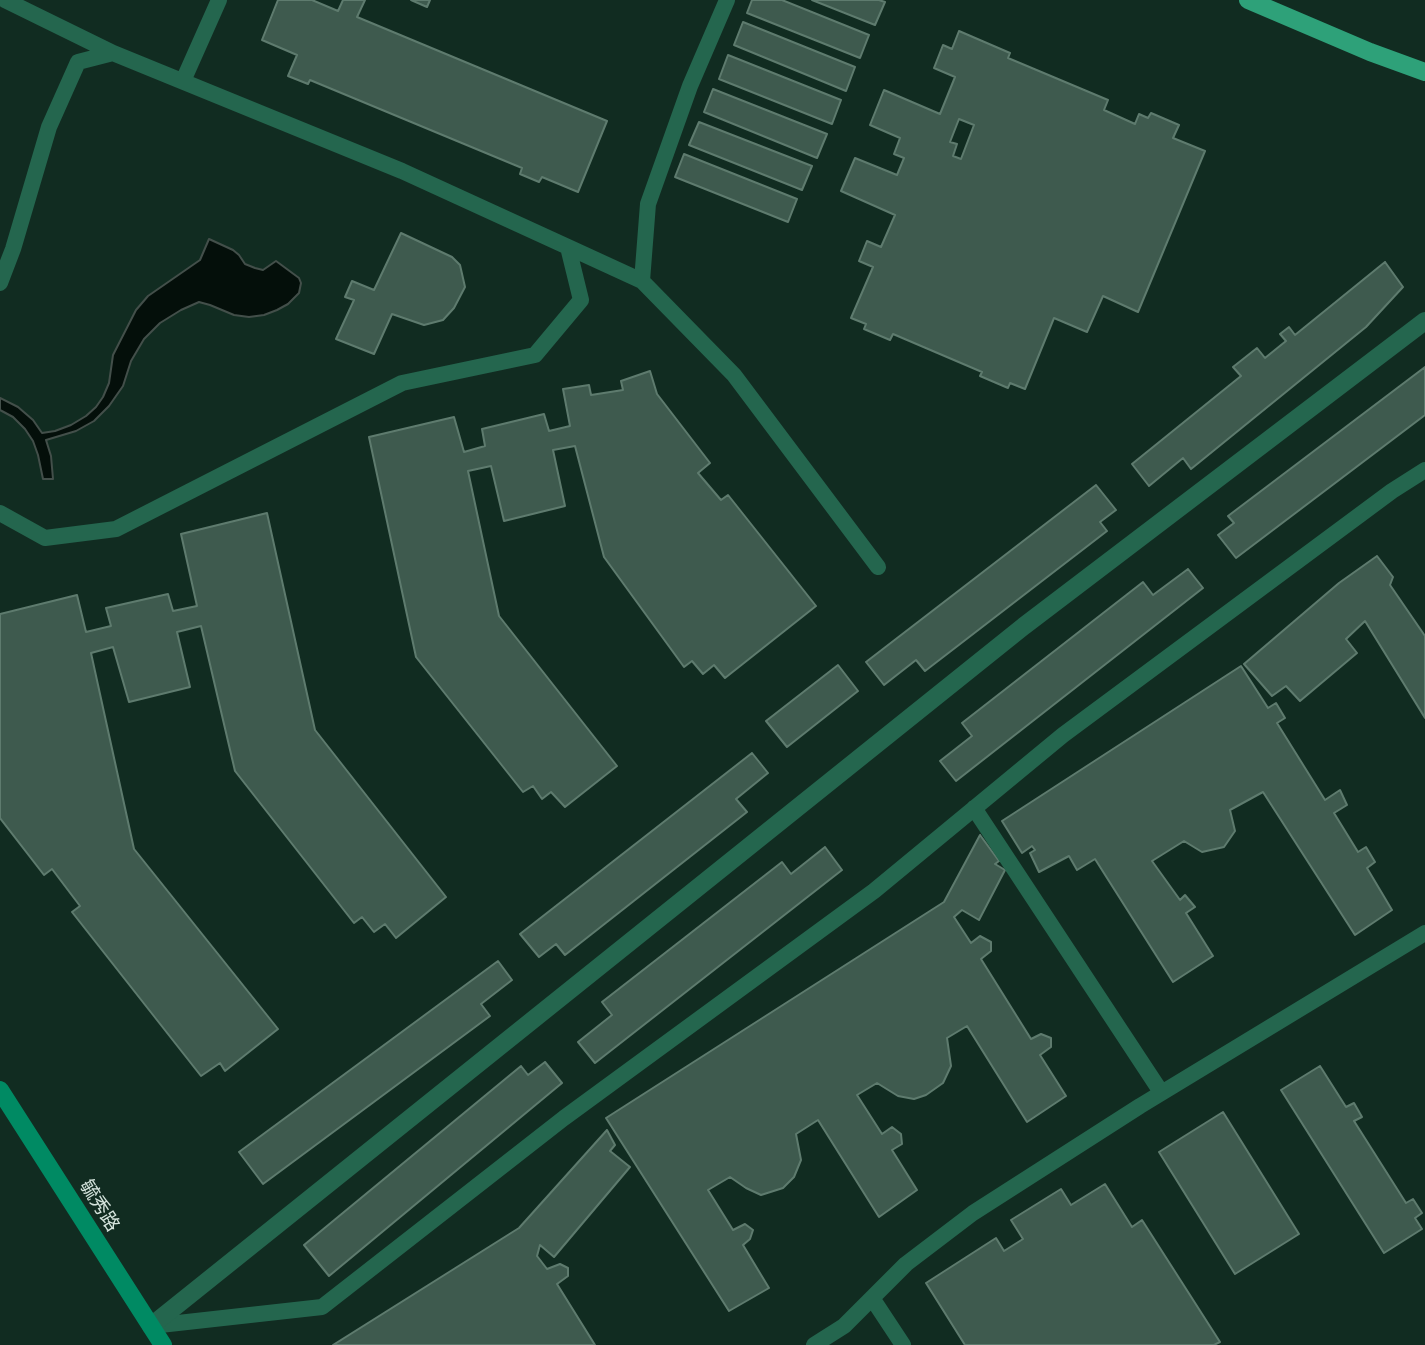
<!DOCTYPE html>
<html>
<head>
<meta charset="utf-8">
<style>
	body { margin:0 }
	canvas { display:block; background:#112c21 }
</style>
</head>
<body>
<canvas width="1425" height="1345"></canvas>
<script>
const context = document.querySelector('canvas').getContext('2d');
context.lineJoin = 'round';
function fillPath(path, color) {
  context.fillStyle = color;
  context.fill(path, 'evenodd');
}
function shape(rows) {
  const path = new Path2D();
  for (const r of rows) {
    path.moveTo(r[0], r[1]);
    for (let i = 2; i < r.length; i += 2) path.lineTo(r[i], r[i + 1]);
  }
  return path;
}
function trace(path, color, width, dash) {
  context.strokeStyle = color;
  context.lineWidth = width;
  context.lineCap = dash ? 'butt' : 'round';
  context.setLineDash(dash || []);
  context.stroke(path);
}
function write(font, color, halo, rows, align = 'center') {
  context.font = font + ' "Fira Sans Condensed","Noto Sans SC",sans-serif';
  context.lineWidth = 5;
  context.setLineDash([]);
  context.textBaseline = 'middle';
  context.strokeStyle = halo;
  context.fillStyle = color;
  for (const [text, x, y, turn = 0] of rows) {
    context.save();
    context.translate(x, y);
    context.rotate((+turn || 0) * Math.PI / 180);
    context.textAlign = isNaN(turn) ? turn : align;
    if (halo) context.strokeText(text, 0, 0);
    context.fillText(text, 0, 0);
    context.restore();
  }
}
const water = shape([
	[209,239,233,250,239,255,245,264,255,268,263,270,276,261,299,278,301,283,299,293,288,304,277,310,264,315,249,317,234,315,210,305,199,302,181,310,160,323,144,339,131,361,123,386,109,406,94,421,76,431,46,440,51,456,53,479,43,479,38,455,33,441,25,429,13,417,0,410,0,398,18,407,33,420,42,433,55,431,71,425,86,416,96,407,103,397,109,383,113,355,136,310,148,296,200,260,209,239]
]);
fillPath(water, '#040f0a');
trace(water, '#434f4a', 2);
const building = shape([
	[278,0,312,0,338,11,343,0,365,0,357,17,607,121,578,192,542,177,539,182,520,174,522,168,310,80,308,84,288,76,297,55,262,40,278,0],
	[411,0,430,0,427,7,411,0],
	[752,0,782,0,869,35,860,58,747,13,752,0],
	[812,0,879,0,885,2,875,25,812,0],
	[743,22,855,67,846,91,734,45,743,22],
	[959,31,1010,53,1008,58,1108,100,1104,110,1135,124,1139,114,1148,118,1151,113,1179,125,1173,138,1205,151,1138,312,1103,296,1087,332,1054,318,1025,389,1010,383,1008,388,980,376,982,372,893,334,890,340,864,329,866,324,851,318,873,267,859,261,867,241,881,247,895,215,841,191,855,158,897,175,904,158,894,154,900,138,870,125,884,90,940,114,955,77,934,68,943,45,952,49,959,31],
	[959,119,974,125,961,159,953,156,957,144,950,142,959,119],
	[728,55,841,100,832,124,719,79,728,55],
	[713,89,827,134,817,158,704,112,713,89],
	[699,122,812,166,802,190,689,145,699,122],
	[684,154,797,199,788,222,675,177,684,154],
	[401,233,452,257,460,265,465,287,454,308,443,320,424,325,392,314,374,354,336,339,354,300,345,297,352,281,374,290,401,233],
	[1385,262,1403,287,1366,327,1191,469,1183,458,1149,486,1132,464,1241,376,1233,367,1257,348,1265,358,1286,341,1280,334,1289,327,1295,335,1385,262],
	[1425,367,1425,415,1236,558,1218,535,1234,523,1228,516,1425,367],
	[650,371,657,394,710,463,698,473,721,500,728,495,816,606,725,678,714,665,703,674,692,661,684,667,604,557,575,446,553,450,565,506,504,521,491,466,468,471,499,616,617,766,565,807,551,792,542,799,533,786,523,792,416,657,369,437,454,417,464,452,485,446,482,429,544,414,549,431,570,426,563,389,589,385,591,395,623,390,621,381,650,371],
	[1096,485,1116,510,1100,522,1107,531,925,671,916,660,884,685,866,662,1096,485],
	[267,513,315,730,446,897,396,938,385,924,374,932,362,917,354,923,235,771,201,626,177,632,190,687,129,702,113,647,91,653,134,849,278,1029,225,1071,220,1063,201,1076,72,912,80,906,52,869,44,875,0,818,0,614,77,595,86,632,111,626,106,608,168,594,173,611,197,606,181,534,267,513],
	[1377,556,1393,577,1390,585,1425,636,1425,718,1365,621,1346,639,1357,653,1300,701,1286,686,1272,696,1244,664,1339,583,1377,556],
	[1188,569,1203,588,956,781,940,761,972,736,962,723,1143,582,1153,595,1188,569],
	[838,665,858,691,787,747,766,721,838,665],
	[1241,666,1268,708,1276,703,1285,718,1277,723,1325,800,1340,790,1347,805,1334,813,1358,852,1366,847,1375,862,1367,868,1392,910,1355,935,1263,792,1230,810,1235,831,1224,847,1202,852,1184,841,1152,861,1180,900,1185,895,1195,907,1186,913,1213,956,1173,982,1095,859,1077,870,1069,856,1039,872,1030,853,1035,850,1032,846,1022,853,1002,821,1241,666],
	[752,753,768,773,736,799,747,812,565,955,556,944,539,957,520,934,752,753],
	[980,835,999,861,995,864,1005,870,979,920,962,910,954,917,971,943,980,936,991,942,991,951,981,959,1031,1039,1041,1034,1051,1038,1051,1047,1040,1055,1066,1096,1027,1122,967,1026,947,1038,951,1066,943,1083,926,1095,914,1099,898,1096,877,1083,857,1095,882,1134,892,1127,901,1134,902,1144,892,1150,917,1190,879,1217,818,1120,796,1134,801,1160,794,1177,783,1188,761,1195,746,1188,730,1177,708,1190,733,1230,745,1224,753,1230,750,1239,743,1245,769,1288,729,1311,606,1118,944,902,980,835],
	[825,847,842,870,595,1063,578,1042,612,1015,602,1002,782,862,791,874,825,847],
	[498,961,512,980,481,1004,490,1016,263,1184,239,1152,498,961],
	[545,1062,562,1083,329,1276,304,1245,521,1066,528,1075,545,1062],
	[1320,1066,1346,1107,1354,1103,1362,1117,1354,1121,1406,1203,1413,1199,1422,1213,1415,1218,1422,1229,1384,1253,1281,1090,1320,1066],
	[1223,1112,1299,1234,1235,1274,1159,1152,1223,1112],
	[607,1130,615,1145,610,1151,630,1167,554,1257,540,1245,537,1256,547,1269,560,1264,568,1268,568,1276,557,1284,595,1345,333,1345,519,1228,607,1130],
	[1105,1184,1132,1227,1142,1220,1220,1342,1214,1345,965,1345,926,1283,996,1238,1004,1251,1023,1239,1011,1220,1061,1189,1071,1205,1105,1184]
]);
fillPath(building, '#3e5a4e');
trace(building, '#5e7b6e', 2);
trace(shape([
	[5,0,113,53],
	[183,81,219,0],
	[568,247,642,281,734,375,878,567],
	[642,281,648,204,690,86,727,0],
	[0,283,13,249,49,127,78,62,113,53,402,171,568,247,581,300,535,355,402,383,116,529,45,538,0,513],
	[974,808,1161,1092],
	[872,1298,903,1345],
	[151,1326,322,1307,564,1118,874,891,1063,735,1392,491,1425,470],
	[814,1345,844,1326,906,1264,973,1213,1140,1106,1425,933]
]), '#24664e', 16);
trace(shape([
	[151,1326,1024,626,1425,321]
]), '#24664e', 18);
trace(shape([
	[0,1090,163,1345]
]), '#008a63', 18);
trace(shape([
	[1248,0,1370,52,1425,72]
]), '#2ea179', 18);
write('19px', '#d6e5de', '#112c21', [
	["毓秀路",99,1206,58]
]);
</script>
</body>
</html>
